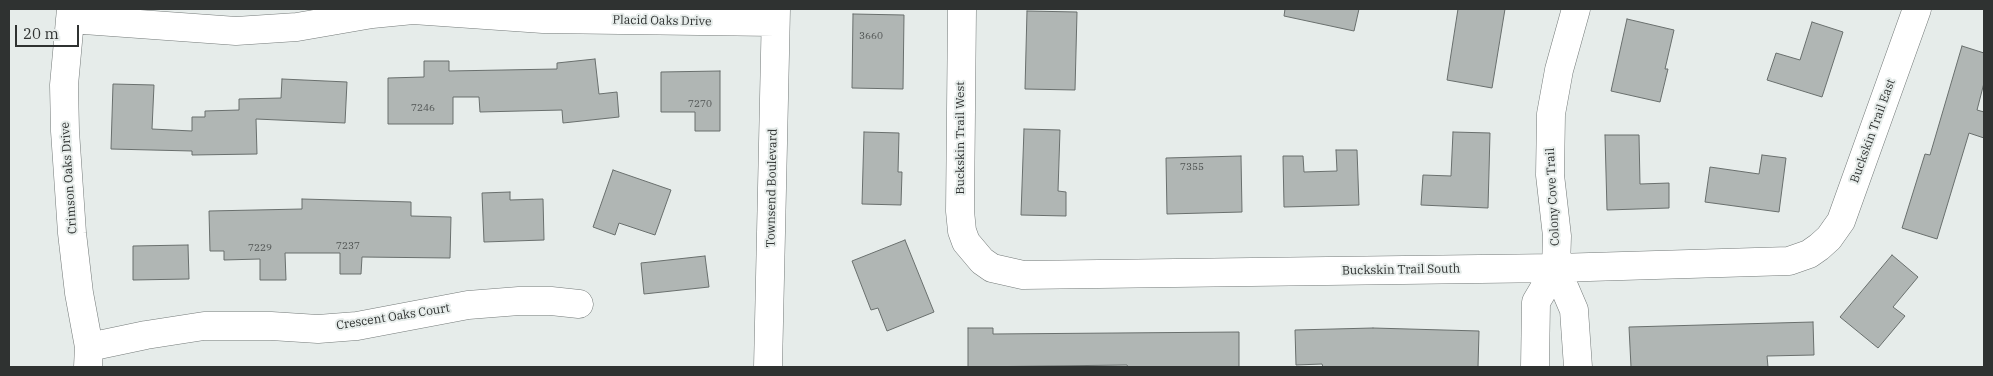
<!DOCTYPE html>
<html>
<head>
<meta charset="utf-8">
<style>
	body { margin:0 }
	#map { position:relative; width:1993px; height:376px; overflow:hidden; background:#e6ecea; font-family:"IBM Plex Serif",serif }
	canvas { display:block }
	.frame { position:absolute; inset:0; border:10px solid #2f3231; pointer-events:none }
	.scale { position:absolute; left:15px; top:25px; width:64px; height:22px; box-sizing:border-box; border:2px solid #2f3231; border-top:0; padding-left:6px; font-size:15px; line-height:18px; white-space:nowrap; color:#2f3231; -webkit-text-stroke:4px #e6ecea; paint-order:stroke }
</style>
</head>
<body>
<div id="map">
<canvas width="1993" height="376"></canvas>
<div class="frame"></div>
<div class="scale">20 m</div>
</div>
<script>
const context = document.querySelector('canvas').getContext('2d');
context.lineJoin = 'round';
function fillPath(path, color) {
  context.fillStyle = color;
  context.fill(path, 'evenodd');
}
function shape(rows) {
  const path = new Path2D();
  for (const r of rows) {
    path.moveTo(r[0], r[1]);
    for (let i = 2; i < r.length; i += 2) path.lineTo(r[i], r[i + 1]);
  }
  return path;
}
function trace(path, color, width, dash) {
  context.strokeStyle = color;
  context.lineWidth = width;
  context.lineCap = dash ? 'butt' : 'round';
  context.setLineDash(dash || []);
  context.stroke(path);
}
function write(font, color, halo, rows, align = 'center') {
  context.font = font + ' "IBM Plex Serif",serif';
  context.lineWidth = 4;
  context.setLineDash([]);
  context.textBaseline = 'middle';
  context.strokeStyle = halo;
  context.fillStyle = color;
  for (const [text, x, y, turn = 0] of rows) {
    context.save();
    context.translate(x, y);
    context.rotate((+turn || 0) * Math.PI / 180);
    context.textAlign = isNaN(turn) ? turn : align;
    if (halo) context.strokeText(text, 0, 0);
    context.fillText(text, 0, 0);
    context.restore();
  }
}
const building = shape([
	[1285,9,1359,9,1354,31,1284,16,1285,9],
	[1458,9,1505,9,1492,88,1447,80,1458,9],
	[1027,11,1077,12,1075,90,1025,89,1027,11],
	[853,14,904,15,903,89,852,88,853,14],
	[1627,19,1674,30,1665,69,1668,69,1660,102,1611,91,1627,19],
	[1812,22,1843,32,1822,97,1767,80,1776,53,1800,60,1812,22],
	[1962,46,1984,53,1984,83,1977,110,1984,112,1984,138,1969,133,1937,239,1902,228,1925,154,1930,155,1962,46],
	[595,59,599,94,617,92,619,117,563,123,562,110,480,112,479,97,453,97,453,124,388,124,388,78,424,77,424,61,449,61,449,71,557,69,557,63,595,59],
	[720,71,720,131,695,131,695,112,661,112,661,72,720,71],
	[282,79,347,82,345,123,256,119,257,154,192,155,192,151,111,149,113,84,154,85,152,129,192,131,192,117,205,117,205,111,239,110,239,99,281,98,282,79],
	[1024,129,1060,130,1058,191,1066,192,1066,216,1021,215,1024,129],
	[864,132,899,133,898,172,902,172,901,205,862,204,864,132],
	[1453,132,1490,133,1488,208,1421,205,1423,175,1451,176,1453,132],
	[1605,135,1639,135,1640,184,1669,183,1669,208,1607,210,1605,135],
	[1336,150,1357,150,1359,205,1284,207,1283,156,1303,156,1304,172,1337,171,1336,150],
	[1762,155,1786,158,1779,212,1705,202,1710,167,1759,174,1762,155],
	[1241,156,1242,212,1167,214,1166,158,1241,156],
	[613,170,671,190,655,235,619,223,615,235,593,227,613,170],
	[510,192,510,200,543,199,544,240,484,242,482,193,510,192],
	[302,199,411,202,411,216,451,217,450,258,362,257,361,274,340,274,340,253,285,253,286,280,260,280,260,259,224,260,224,251,210,251,209,211,302,209,302,199],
	[905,240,934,312,887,331,878,308,871,310,852,261,905,240],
	[188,245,189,279,133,280,133,246,188,245],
	[1892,255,1918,277,1893,307,1905,316,1878,348,1840,317,1892,255],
	[705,256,709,287,644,294,641,263,705,256],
	[1813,322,1814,355,1767,356,1768,367,1631,367,1629,327,1813,322],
	[968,328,993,328,993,334,1239,332,1239,367,1128,367,1127,365,968,367,968,328],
	[1373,328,1479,331,1478,367,1323,367,1322,364,1296,365,1295,330,1373,328]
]);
fillPath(building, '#b0b6b4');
trace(building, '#696f6d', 1);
const minor = shape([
	[71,9,64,85,65,131,72,233,79,293,89,347,88,367],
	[962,9,960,211,962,231,966,242,982,261,992,268,1023,275,1556,268,1789,261,1809,254,1819,247,1829,238,1841,221,1917,9],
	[1576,9,1559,70,1551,114,1550,175,1557,236,1556,268,1574,310,1578,367],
	[70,19,236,31,297,27,372,14,413,10,543,19,775,22],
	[89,347,146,335,204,326,271,326,318,329,357,326,468,305,519,301,551,301,579,304],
	[768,367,776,9],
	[1535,367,1536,302,1556,268]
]);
trace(minor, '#747a79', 29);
trace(minor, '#fff', 28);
write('10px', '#4f5352', null, [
	["3660",871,36],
	["7270",700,104],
	["7246",423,108],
	["7355",1192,167],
	["7237",348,246],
	["7229",260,248]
]);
write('12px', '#2f3231', '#e6ecea', [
	["Placid Oaks Drive",662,21,1],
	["Buckskin Trail East",1873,131,-70],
	["Buckskin Trail West",961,138,-90],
	["Crimson Oaks Drive",69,178,-94],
	["Townsend Boulevard",772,188,-89],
	["Colony Cove Trail",1553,197,-93],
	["Buckskin Trail South",1401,270,-1],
	["Crescent Oaks Court",393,317,-9]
]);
</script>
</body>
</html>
